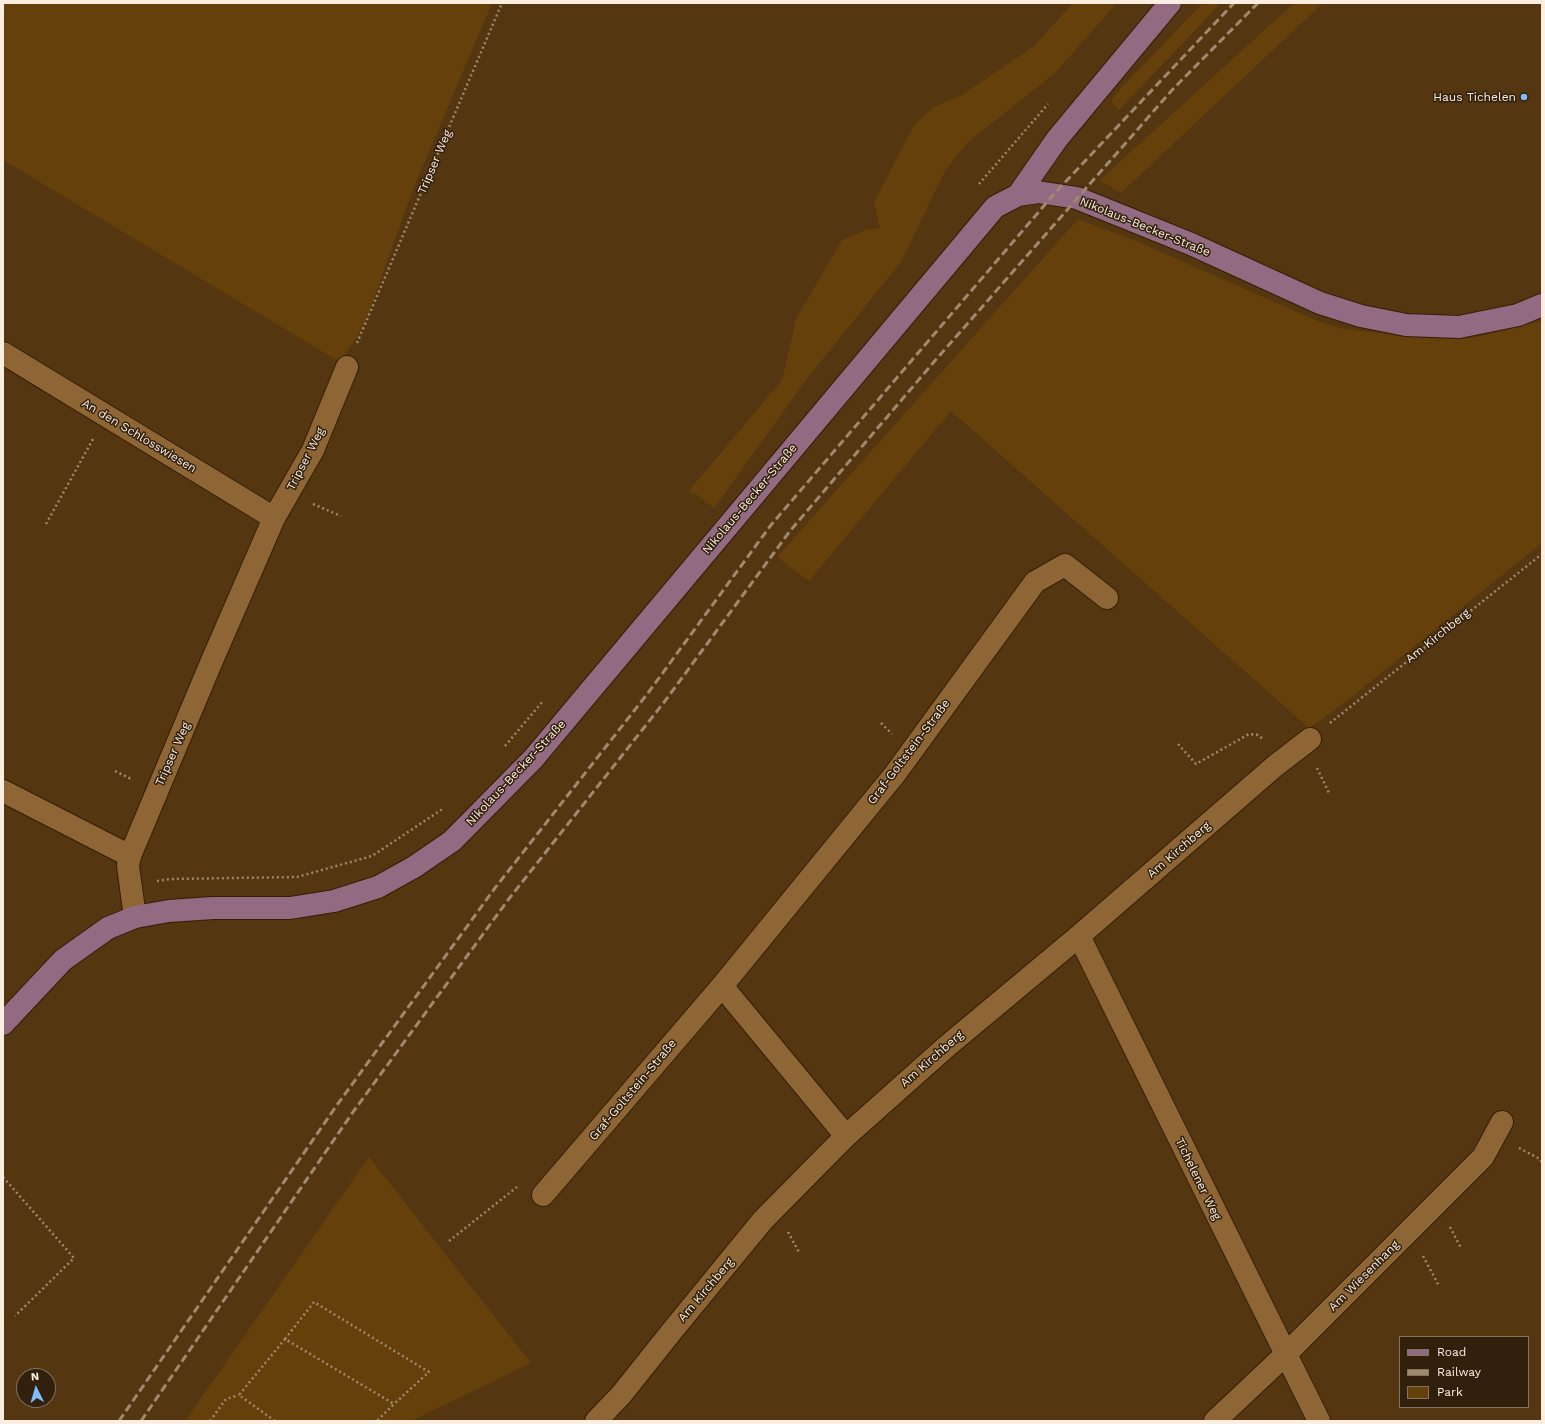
<!DOCTYPE html>
<html>
<head>
<meta charset="utf-8">
<style>
	body { margin:0 }
	#map { position:relative; width:1545px; height:1424px; overflow:hidden; background:#543611; font-family:"Work Sans",sans-serif }
	canvas { display:block }
	.frame { position:absolute; inset:0; border:4px solid #fceee0; pointer-events:none }
	.legend { position:absolute; left:1399px; top:1336px; width:130px; height:72px; box-sizing:border-box; background:#31200c; border:1px solid #827261; margin:0; padding:5px 7px; list-style:none; font-size:12px; color:#fceee0 }
	.legend li { display:flex; align-items:center; gap:8px; height:20px }
	.legend b { width:20px; border:1px solid #827261 }
	.north { position:absolute; left:16px; top:1368px; width:40px; height:40px; box-sizing:border-box; background:#31200c; border:1px solid #827261; border-radius:50%; rotate:355deg; font-size:11px; font-weight:700; line-height:16px; text-align:center; color:#fceee0 }
	.north::after { content:''; display:block; margin:auto; width:14px; height:18px; background:#7ebdf9; clip-path:polygon(50% 0,100% 100%,50% 72%,0 100%) }
</style>
</head>
<body>
<div id="map">
<canvas width="1545" height="1424"></canvas>
<div class="frame"></div>
<ul class="legend">
<li><b style="height:5px;background:#926a81"></b>Road</li>
<li><b style="height:5px;background:#a0896e"></b>Railway</li>
<li><b style="height:11px;background:#66400b"></b>Park</li>
</ul>
<div class="north">N</div>
</div>
<script>
const context = document.querySelector('canvas').getContext('2d');
context.lineJoin = 'round';
function fillPath(path, color) {
  context.fillStyle = color;
  context.fill(path, 'evenodd');
}
function shape(rows) {
  const path = new Path2D();
  for (const r of rows) {
    path.moveTo(r[0], r[1]);
    for (let i = 2; i < r.length; i += 2) path.lineTo(r[i], r[i + 1]);
  }
  return path;
}
function trace(path, color, width, dash) {
  context.strokeStyle = color;
  context.lineWidth = width;
  context.lineCap = dash ? 'butt' : 'round';
  context.setLineDash(dash || []);
  context.stroke(path);
}
function write(font, color, halo, rows, align = 'center') {
  context.font = font + ' "Work Sans",sans-serif';
  context.lineWidth = 3;
  context.setLineDash([]);
  context.textBaseline = 'middle';
  context.strokeStyle = halo;
  context.fillStyle = color;
  for (const [text, x, y, turn = 0] of rows) {
    context.save();
    context.translate(x, y);
    context.rotate((+turn || 0) * Math.PI / 180);
    context.textAlign = isNaN(turn) ? turn : align;
    if (halo) context.strokeText(text, 0, 0);
    context.fillText(text, 0, 0);
    context.restore();
  }
}
fillPath(shape([
	[3,3,492,3,414,187,364,326,340,362,3,160],
	[1073,3,1117,3,1055,73,967,143,945,171,901,262,809,376,714,508,696,494,688,492,782,380,796,319,842,240,866,230,880,228,874,202,915,124,934,107,962,95,1033,47],
	[1203,3,1221,3,1119,110,1111,101,1121,88],
	[1294,3,1323,3,1121,193,1100,180],
	[1078,219,1136,241,1320,322,1340,328,1402,336,1457,339,1477,337,1542,321,1542,543,1339,707,1309,728,951,411,809,581,777,557],
	[369,1157,531,1363,411,1421,185,1421]
]), '#66400b');
const minor = shape([
	[3,353,274,518],
	[3,791,130,856],
	[135,917,128,866,130,856,211,663,274,518,313,450,347,367],
	[1079,936,1319,1421],
	[722,986,846,1136],
	[543,1195,722,986,895,774,1035,582,1065,565,1107,598],
	[596,1421,621,1395,672,1331,763,1220,846,1136,946,1047,1079,936,1275,766,1310,739],
	[1215,1421,1285,1355,1483,1157,1502,1122]
]);
const major = shape([
	[1018,195,1057,139,1170,3],
	[3,1024,63,960,108,928,135,917,169,911,213,908,290,908,334,901,378,887,414,867,452,841,533,759,995,207,1018,195,1038,192,1077,198,1191,244,1320,303,1361,316,1406,325,1459,327,1518,315,1542,305]
]);
trace(minor, '#341f06', 24);
trace(major, '#341f06', 24);
trace(shape([
	[979,184,1048,104],
	[357,343,502,3],
	[313,504,341,516],
	[46,524,93,439],
	[881,723,892,734],
	[1330,723,1542,554],
	[1178,744,1196,764,1249,734,1258,735,1264,740],
	[505,746,543,701],
	[1317,768,1329,793],
	[115,771,133,780],
	[157,881,170,879,297,877,372,856,444,808],
	[1519,1148,1540,1159,1542,1163],
	[3,1177,74,1258,15,1316],
	[1450,1227,1461,1248],
	[788,1232,800,1254],
	[449,1241,517,1187],
	[1423,1256,1439,1286],
	[285,1339,314,1302,429,1372,394,1404],
	[210,1421,226,1399,239,1395],
	[275,1421,239,1395,285,1339,394,1404,377,1421]
]), '#9f886e', 2.5, [2, 3]);
trace(minor, '#8e6535', 22);
trace(major, '#926a81', 22);
trace(shape([
	[119,1421,337,1105,495,888,648,693,771,525,1054,194,1234,3],
	[141,1421,353,1112,508,900,665,701,790,531,933,363,1173,89,1258,3]
]), '#a0896e', 3, [8, 4]);
for (const [x, y, r, color] of [
	[1524,97,4,"#7ebdf9"]
]) {
  const dot = new Path2D();
  dot.arc(x, y, r, 0, 2 * Math.PI);
  context.fillStyle = color;
  context.fill(dot);
  trace(dot, '#31200c', 1.5);
}
write('12px', '#fceee0', '#31200c', [
	["Haus Tichelen",1516,97]
], 'right');
write('12px', '#fceee0', '#31200c', [
	["Tripser Weg",435,162,-67],
	["Nikolaus-Becker-Straße",1145,227,22],
	["An den Schlosswiesen",139,436,31],
	["Tripser Weg",306,459,-63],
	["Nikolaus-Becker-Straße",750,499,-50],
	["Am Kirchberg",1438,636,-39],
	["Graf-Goltstein-Straße",909,752,-53],
	["Tripser Weg",173,754,-66],
	["Nikolaus-Becker-Straße",516,773,-47],
	["Am Kirchberg",1179,850,-41],
	["Am Kirchberg",932,1059,-41],
	["Graf-Goltstein-Straße",633,1090,-50],
	["Tichelener Weg",1198,1179,64],
	["Am Wiesenhang",1364,1276,-45],
	["Am Kirchberg",706,1290,-50]
]);
</script>
</body>
</html>
